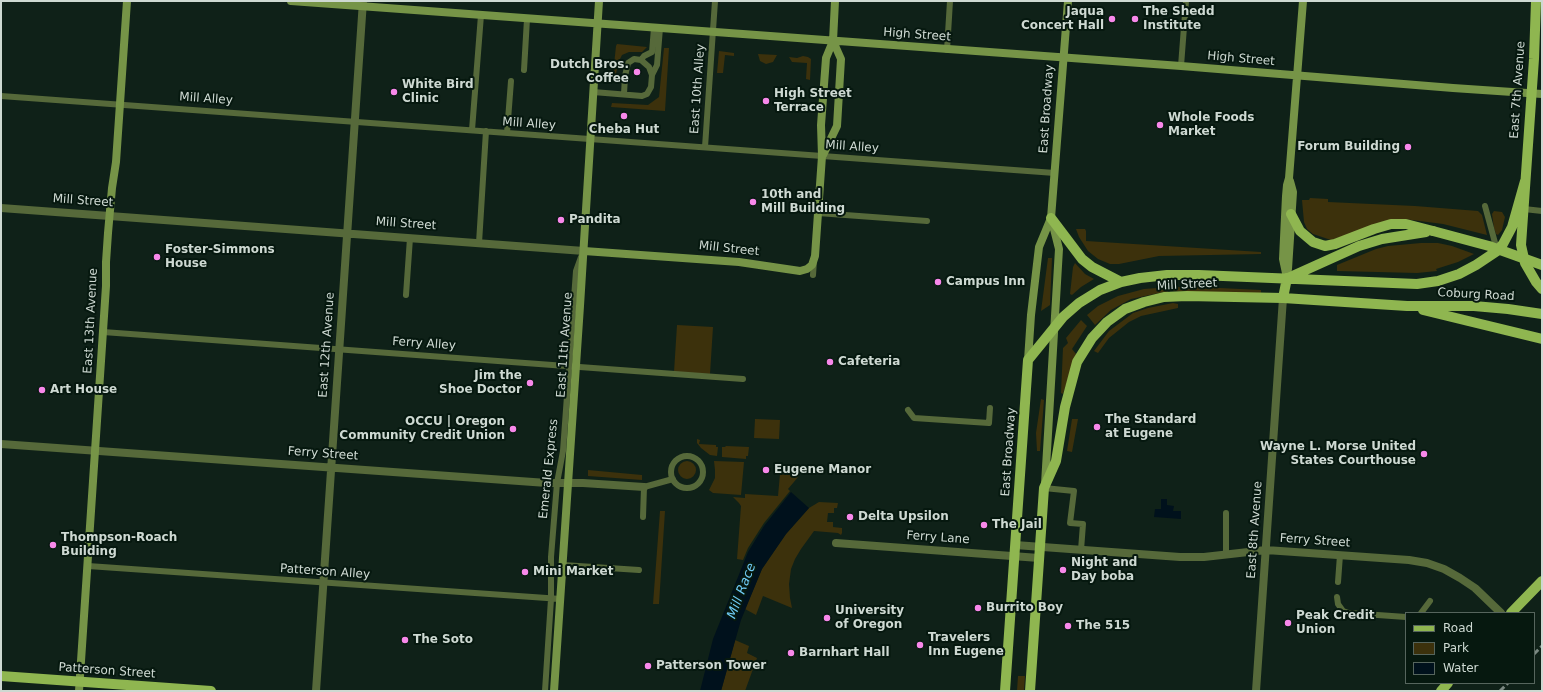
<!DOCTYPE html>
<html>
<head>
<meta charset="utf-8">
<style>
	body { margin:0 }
	#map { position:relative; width:1543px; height:692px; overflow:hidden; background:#0f2118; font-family:"DejaVu Sans",sans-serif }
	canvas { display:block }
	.frame { position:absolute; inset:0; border:2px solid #ced9d2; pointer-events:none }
	.legend { position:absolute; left:1405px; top:612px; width:130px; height:72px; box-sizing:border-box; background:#06180f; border:1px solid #56655d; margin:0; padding:5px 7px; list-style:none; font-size:12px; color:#ced9d2 }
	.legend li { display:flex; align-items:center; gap:8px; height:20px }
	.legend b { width:20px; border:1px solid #56655d }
</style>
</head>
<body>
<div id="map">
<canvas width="1543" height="692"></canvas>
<div class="frame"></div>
<ul class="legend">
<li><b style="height:5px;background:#8fb650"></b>Road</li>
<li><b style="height:11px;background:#3c310c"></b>Park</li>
<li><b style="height:11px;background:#00111c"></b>Water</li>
</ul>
</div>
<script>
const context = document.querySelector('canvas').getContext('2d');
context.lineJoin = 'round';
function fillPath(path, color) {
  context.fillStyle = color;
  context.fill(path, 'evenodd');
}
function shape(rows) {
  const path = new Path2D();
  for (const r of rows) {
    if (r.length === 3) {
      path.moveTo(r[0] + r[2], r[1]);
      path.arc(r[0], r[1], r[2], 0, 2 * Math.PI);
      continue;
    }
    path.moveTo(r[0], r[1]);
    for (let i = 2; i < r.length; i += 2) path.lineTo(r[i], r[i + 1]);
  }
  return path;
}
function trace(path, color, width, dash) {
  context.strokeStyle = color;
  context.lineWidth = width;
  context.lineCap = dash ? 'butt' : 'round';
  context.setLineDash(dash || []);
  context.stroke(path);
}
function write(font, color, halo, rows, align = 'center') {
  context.font = font + ' "DejaVu Sans",sans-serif';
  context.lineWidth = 4;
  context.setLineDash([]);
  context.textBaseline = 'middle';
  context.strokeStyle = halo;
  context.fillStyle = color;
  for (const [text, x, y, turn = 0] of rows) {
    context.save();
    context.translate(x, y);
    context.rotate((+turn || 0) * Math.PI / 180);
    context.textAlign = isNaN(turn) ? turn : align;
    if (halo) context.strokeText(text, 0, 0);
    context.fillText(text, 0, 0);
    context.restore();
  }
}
fillPath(shape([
	[617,44,647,47,642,52,629,52,622,55,618,63,616,74,613,74,616,46],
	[664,48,669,48,665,111,611,107,612,103,648,105,659,97],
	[719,51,734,53,734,56,725,55,723,73,717,73],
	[758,54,777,55,773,62,766,64,760,61],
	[803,56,808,57,811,59,810,80,806,79,807,63,792,62,789,57,797,58],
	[1310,198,1328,199,1328,202,1415,206,1478,211,1482,215,1487,235,1443,224,1404,219,1394,220,1331,240,1313,234,1307,229,1304,222,1302,200,1309,200],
	[1494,211,1502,212,1505,217,1502,230,1498,235,1496,234,1494,228,1492,214],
	[1076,229,1085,229,1086,231,1086,241,1261,252,1261,254,1159,256,1119,264,1110,264,1098,259,1088,251,1079,237],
	[1421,243,1438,243,1452,246,1474,254,1458,262,1436,269,1437,271,1417,273,1337,271,1337,265,1376,249,1388,246],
	[1048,258,1052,258,1050,305,1041,311],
	[1075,263,1085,274,1094,279,1081,287,1072,295,1070,294,1073,267],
	[1171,287,1199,287,1261,290,1261,294,1169,291,1131,299,1111,310,1095,325,1087,315,1098,306,1118,296,1144,289],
	[1173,303,1178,304,1178,308,1141,316,1129,322,1109,338,1098,353,1094,351,1109,331,1133,313,1148,308],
	[1081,320,1087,326,1072,349,1076,354,1063,394,1061,393,1063,348,1068,343,1066,338],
	[677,325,713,327,710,374,674,372],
	[1041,399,1044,400,1040,451,1037,451,1036,433],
	[755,419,780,420,779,439,754,438],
	[1072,419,1078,419,1072,452,1067,451],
	[697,439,700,440,699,444,716,445,716,447,718,447,717,456,710,455,701,448,697,443],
	[726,446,749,447,748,456,746,456,746,459,722,457,722,447,725,447],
	[687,470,9],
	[714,461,744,462,741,495,713,493,709,490,715,478,715,470],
	[588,470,642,475,642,480,588,476],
	[780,474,799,476,788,489,790,491,764,523,748,548,743,560,737,559,741,506,739,503,733,497,745,498,745,494,778,496],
	[819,502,838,503,837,508,834,508,834,513,828,513,827,522,833,522,833,527,842,528,842,533,841,535,838,533,814,531,801,549,795,559,791,569,789,584,790,598,792,608,763,596,756,615,745,609,762,569,786,534,809,508],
	[660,511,665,511,659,604,653,604],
	[735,640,749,646,747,653,757,658,745,691,721,691],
	[1018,676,1025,676,1024,691,1017,691]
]), '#3c310c');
fillPath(shape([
	[791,492,809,508,786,534,762,569,741,620,721,691,700,691,713,639,748,552,764,526],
	[1161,499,1167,499,1167,505,1174,506,1173,511,1181,511,1181,519,1154,517,1155,509,1161,509]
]), '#00111c');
trace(shape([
	[947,50,950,1],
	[641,60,649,67,652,75],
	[1181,66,1186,1],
	[524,70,527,19],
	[593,92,642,96,647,94,651,87,652,75,657,65,660,28],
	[624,94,625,76,628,63,634,59,641,60,644,56,652,52,654,28],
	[1,96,1055,173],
	[472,130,481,15],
	[507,133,511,81],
	[705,147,715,1],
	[1485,206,1497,250],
	[1524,209,1542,211],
	[818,213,927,221],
	[479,243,486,131],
	[813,275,814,261],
	[406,295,410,238],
	[103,332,743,379],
	[908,410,914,418,989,423,990,408],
	[687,472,16],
	[1044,488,1074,491,1070,523,1083,524,1081,550],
	[1226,513,1226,554],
	[643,517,644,487,673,479],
	[563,565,639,570],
	[88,566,561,599],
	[1338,582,1340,555],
	[1337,597,1338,604,1343,611,1349,613,1406,617],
	[1421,613,1430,601],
	[545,691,551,599,551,557,557,483,563,451,576,271,581,257]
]), '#56693a', 6);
trace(shape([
	[1,208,584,251],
	[1,444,547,483,583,483,644,487],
	[836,543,1039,558],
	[1015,545,1180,557,1204,557,1266,550,1409,560,1427,563,1444,569,1460,578,1475,588,1501,613],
	[316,691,363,1],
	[1256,691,1283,298]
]), '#56693a', 8);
trace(shape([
	[291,1,1181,66,1453,88,1542,94],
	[823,155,837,126,841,59,833,41],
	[584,251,739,262,800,271,807,269,812,265,815,256,822,156,821,125,826,58,833,41,835,1],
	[1288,269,1293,192,1290,181],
	[1287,278,1283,259,1286,196,1287,185,1289,178,1303,1],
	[1028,360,1031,315,1039,247,1051,218,1068,1],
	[1045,484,1059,249,1052,221],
	[79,691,106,286,106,262,108,233,112,188,116,162,127,1],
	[554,691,580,306,599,1]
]), '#769447', 8);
trace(shape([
	[1536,1,1534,59,1521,245,1525,263,1536,282,1542,289],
	[1291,214,1300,231,1313,242,1325,246,1335,244,1374,229,1391,224,1406,224,1433,231],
	[1051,218,1082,259,1092,267,1121,282],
	[1288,278,1359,246,1382,239,1426,232],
	[1283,298,1287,278],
	[1423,310,1542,339],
	[1511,613,1542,581],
	[1,676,211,691],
	[1005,691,1028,360,1063,317,1079,303,1100,290,1121,282,1140,278,1167,275,1199,275,1417,284,1438,281,1459,274,1476,265,1497,251,1503,244,1512,227,1525,181],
	[1030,691,1044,488,1056,461,1065,407,1077,362,1092,338,1107,322,1125,309,1144,302,1164,297,1187,296,1283,298,1407,306,1474,306,1508,309,1542,314],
	[1441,691,1448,683]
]), '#8fb650', 10);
trace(shape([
	[1534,654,1542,646],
	[1500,691,1508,683]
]), '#7b8982', 3, [6, 3]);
trace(shape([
	[1433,231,1489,246,1542,265]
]), '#8fb650', 10);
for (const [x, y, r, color] of [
	[1112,19,4,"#f888ea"],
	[1135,19,4,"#f888ea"],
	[637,72,4,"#f888ea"],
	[394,92,4,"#f888ea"],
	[766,101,4,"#f888ea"],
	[624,116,4,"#f888ea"],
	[1160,125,4,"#f888ea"],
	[1408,147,4,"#f888ea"],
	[753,202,4,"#f888ea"],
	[561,220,4,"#f888ea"],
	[157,257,4,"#f888ea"],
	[938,282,4,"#f888ea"],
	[830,362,4,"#f888ea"],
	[530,383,4,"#f888ea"],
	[42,390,4,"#f888ea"],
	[1097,427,4,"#f888ea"],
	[513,429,4,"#f888ea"],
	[1424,454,4,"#f888ea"],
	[766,470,4,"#f888ea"],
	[850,517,4,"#f888ea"],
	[984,525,4,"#f888ea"],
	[53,545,4,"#f888ea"],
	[1063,570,4,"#f888ea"],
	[525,572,4,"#f888ea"],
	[978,608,4,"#f888ea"],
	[827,618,4,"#f888ea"],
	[1288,623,4,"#f888ea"],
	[1068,626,4,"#f888ea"],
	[405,640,4,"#f888ea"],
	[920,645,4,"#f888ea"],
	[791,653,4,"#f888ea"],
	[648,666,4,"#f888ea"]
]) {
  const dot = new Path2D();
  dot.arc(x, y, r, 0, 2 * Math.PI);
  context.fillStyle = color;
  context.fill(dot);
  trace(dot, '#06180f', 1.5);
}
write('bold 12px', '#ced9d2', '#06180f', [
	["Jaqua",1104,12,"right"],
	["Concert Hall",1104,26,"right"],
	["The Shedd",1143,12],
	["Institute",1143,26],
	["Dutch Bros.",629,65,"right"],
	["Coffee",629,79,"right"],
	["White Bird",402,85],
	["Clinic",402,99],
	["High Street",774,94],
	["Terrace",774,108],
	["Whole Foods",1168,118],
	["Market",1168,132],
	["Cheba Hut",624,130,"center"],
	["Forum Building",1400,147,"right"],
	["10th and",761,195],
	["Mill Building",761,209],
	["Pandita",569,220],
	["Foster-Simmons",165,250],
	["House",165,264],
	["Campus Inn",946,282],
	["Cafeteria",838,362],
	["Jim the",522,376,"right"],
	["Shoe Doctor",522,390,"right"],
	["Art House",50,390],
	["The Standard",1105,420],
	["at Eugene",1105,434],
	["OCCU | Oregon",505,422,"right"],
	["Community Credit Union",505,436,"right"],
	["Wayne L. Morse United",1416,447,"right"],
	["States Courthouse",1416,461,"right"],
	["Eugene Manor",774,470],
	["Delta Upsilon",858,517],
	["The Jail",992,525],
	["Thompson-Roach",61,538],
	["Building",61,552],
	["Night and",1071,563],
	["Day boba",1071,577],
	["Mini Market",533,572],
	["Burrito Boy",986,608],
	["University",835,611],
	["of Oregon",835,625],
	["Peak Credit",1296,616],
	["Union",1296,630],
	["The 515",1076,626],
	["Travelers",928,638],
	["Inn Eugene",928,652],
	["The Soto",413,640],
	["Barnhart Hall",799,653],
	["Patterson Tower",656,666]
], 'left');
write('12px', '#ced9d2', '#06180f', [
	["High Street",917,35,4],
	["High Street",1241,59,5],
	["East 10th Alley",698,89,-86],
	["East 7th Avenue",1518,90,-86],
	["Mill Alley",206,99,4],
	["East Broadway",1047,109,-86],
	["Mill Alley",529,124,4],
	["Mill Alley",852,147,4],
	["Mill Street",83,201,4],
	["Mill Street",406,224,4],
	["Mill Street",729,249,6],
	["Mill Street",1187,285,-3],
	["Coburg Road",1476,295,3],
	["East 13th Avenue",91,321,-87],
	["Ferry Alley",424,344,4],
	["East 12th Avenue",327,345,-86],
	["East 11th Avenue",565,345,-86],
	["East Broadway",1009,452,-86],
	["Ferry Street",323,454,4],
	["Emerald Express",549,469,-84],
	["East 8th Avenue",1255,530,-86],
	["Ferry Lane",938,538,4],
	["Ferry Street",1315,541,4],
	["Patterson Alley",325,572,4],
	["Patterson Street",107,671,4]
]);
write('italic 13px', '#6fcbf5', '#06180f', [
	["Mill Race",742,591,-69]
]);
</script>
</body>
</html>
